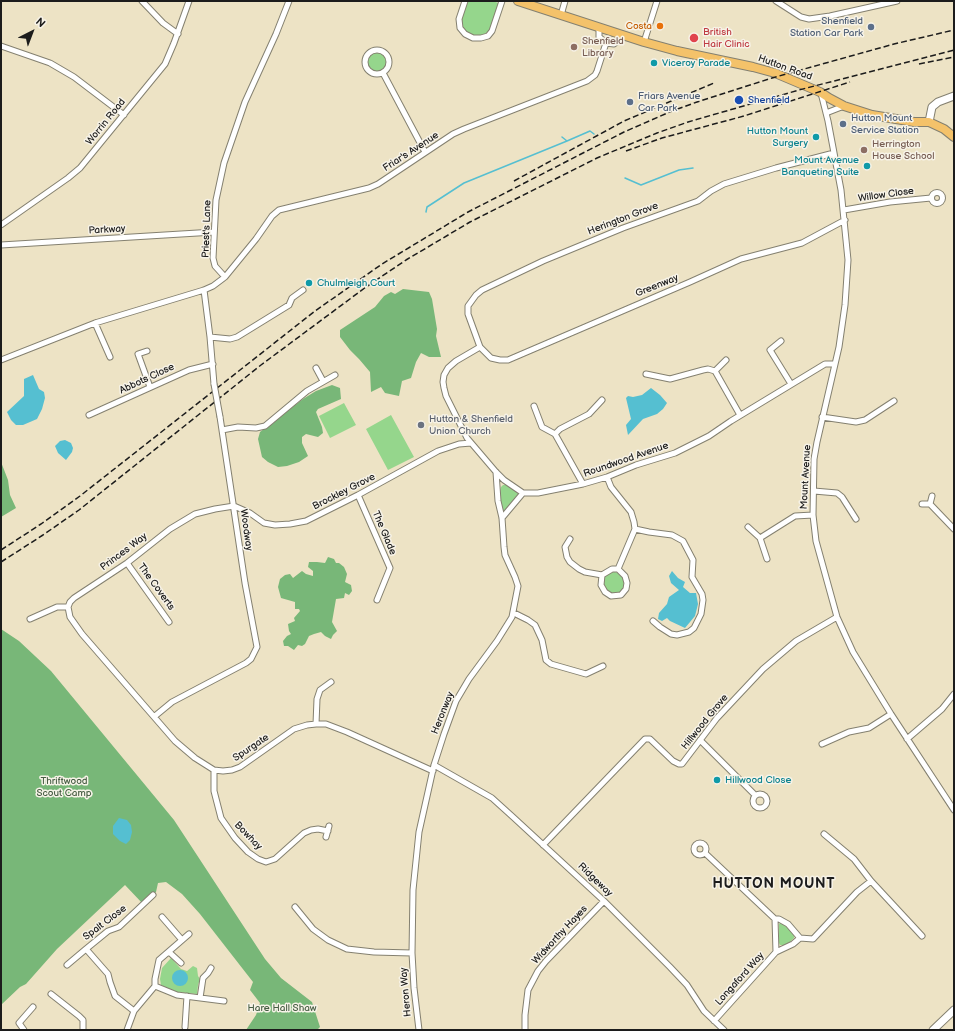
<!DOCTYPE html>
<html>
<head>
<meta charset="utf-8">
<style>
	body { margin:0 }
	#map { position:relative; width:955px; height:1031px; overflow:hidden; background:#ede3c5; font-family:"Balsamiq Sans",sans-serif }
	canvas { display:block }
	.frame { position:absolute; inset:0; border:2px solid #1c1c1c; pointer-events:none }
	.north { position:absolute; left:12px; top:12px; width:40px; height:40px; -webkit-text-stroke:3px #f7f3e8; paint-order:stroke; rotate:42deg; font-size:11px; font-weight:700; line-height:16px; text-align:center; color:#1c1c1c }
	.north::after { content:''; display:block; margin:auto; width:14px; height:18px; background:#1c1c1c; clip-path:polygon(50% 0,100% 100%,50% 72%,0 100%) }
</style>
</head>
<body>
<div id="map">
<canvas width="955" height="1031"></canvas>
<div class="frame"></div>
<div class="north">N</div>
</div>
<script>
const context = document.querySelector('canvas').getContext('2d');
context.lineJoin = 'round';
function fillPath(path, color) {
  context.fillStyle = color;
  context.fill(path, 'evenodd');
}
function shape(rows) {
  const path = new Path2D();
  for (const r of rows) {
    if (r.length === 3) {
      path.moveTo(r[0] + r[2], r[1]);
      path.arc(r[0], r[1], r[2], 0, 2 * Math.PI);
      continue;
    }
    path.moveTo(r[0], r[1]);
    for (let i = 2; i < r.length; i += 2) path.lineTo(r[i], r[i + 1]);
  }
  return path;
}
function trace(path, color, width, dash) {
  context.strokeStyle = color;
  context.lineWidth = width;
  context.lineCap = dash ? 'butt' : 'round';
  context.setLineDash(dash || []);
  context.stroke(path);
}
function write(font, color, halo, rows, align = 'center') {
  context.font = font + ' "Balsamiq Sans",sans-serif';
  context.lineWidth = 3;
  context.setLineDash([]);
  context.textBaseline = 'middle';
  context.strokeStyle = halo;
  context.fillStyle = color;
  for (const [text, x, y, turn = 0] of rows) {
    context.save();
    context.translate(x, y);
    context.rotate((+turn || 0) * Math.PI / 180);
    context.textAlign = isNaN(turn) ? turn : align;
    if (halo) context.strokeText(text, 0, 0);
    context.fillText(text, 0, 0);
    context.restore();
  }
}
fillPath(shape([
	[467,1,492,1,499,3,490,30,482,36,469,35,463,30,460,20],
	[377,62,10],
	[344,403,356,425,330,438,319,416],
	[391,415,414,457,388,470,366,429],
	[503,485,507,485,520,494,504,513,503,512,501,505,500,492,501,487],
	[614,583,11],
	[781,922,787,925,793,932,794,935,794,938,790,942,784,945,780,945,779,943,779,924],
	[171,958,181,969,187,971,193,966,197,968,198,976,200,979,198,985,197,994,176,992,161,985,160,979,162,968]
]), '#95d68c');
fillPath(shape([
	[403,289,429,292,432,299,437,329,436,336,441,357,429,357,421,353,416,362,411,378,402,381,399,396,385,393,381,387,371,392,370,372,359,359,350,350,340,337,340,330,375,307,384,296,391,292,395,294],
	[332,385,340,388,341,399,318,409,316,412,322,427,323,433,318,437,306,434,302,437,302,443,308,456,299,462,287,466,278,467,268,462,262,457,258,439,260,432,303,399,316,391],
	[1,462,8,480,10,495,16,508,1,517],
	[328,557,334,559,336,563,339,563,344,567,347,574,345,582,351,585,352,591,349,595,345,593,344,598,336,599,332,622,337,631,333,635,331,639,325,636,321,632,314,634,309,636,305,644,302,646,298,645,294,650,288,646,284,646,283,641,287,636,291,634,289,631,288,624,295,621,294,618,300,611,299,609,295,609,295,602,281,598,278,587,280,579,285,575,290,574,293,578,302,571,306,574,313,576,313,571,308,567,309,562,317,562,325,563],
	[1,629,19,641,51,671,174,820,265,959,281,978,312,1002,320,1027,317,1030,246,1030,256,1015,260,1003,250,990,253,982,200,914,182,894,166,882,158,883,156,892,143,904,125,885,57,949,26,984,20,987,1,1005]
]), '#78b778');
fillPath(shape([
	[33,375,39,389,44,392,45,398,42,409,37,419,23,425,16,425,11,420,7,412,24,396,24,379],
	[651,388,660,395,667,403,663,409,657,414,643,419,628,435,626,425,631,419,626,398,628,396,633,397,642,395],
	[65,440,71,443,73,448,72,452,66,460,58,453,55,446,60,441],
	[672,571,678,578,685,582,683,587,690,593,696,593,698,604,695,616,685,628,670,621,667,618,662,621,658,619,659,613,667,604,669,597,679,590,671,583,669,576],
	[119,818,127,820,131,825,132,832,130,840,126,844,120,841,113,834,113,826],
	[180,978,8]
]), '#55bfd1');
trace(shape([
	[562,137,567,141,590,131,594,134],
	[625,178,641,185,679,170,693,168],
	[426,212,427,207,464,183,567,141]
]), '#55bfd1', 1.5);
const minor = shape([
	[142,1,163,23,178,34],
	[465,1,459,19,460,28,465,34,473,38,481,38,488,36,492,31,502,1],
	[776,1,801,17,809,19,830,16,897,1],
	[561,15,565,1],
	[599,28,599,37,606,43,614,44,618,40,620,35],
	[644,42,657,1],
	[1,46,50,63,74,77,124,115],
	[377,62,12],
	[383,73,425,152],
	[821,93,828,121,841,190,848,260,845,305,839,347,817,442,814,459,813,515,816,541,837,617,853,652,891,714,954,810],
	[826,113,844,106],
	[834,153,776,168,724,184,711,191,698,201,623,228,543,261,482,290,476,295,468,306,468,314,480,347,491,358,500,360,508,360,690,282,741,259,802,243,845,220],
	[937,198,5.5],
	[844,210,890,202,931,198],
	[1,225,68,178,80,168,165,64,174,43,189,1],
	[1,245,214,232],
	[225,277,256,239,272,216,279,210,369,188,378,184,453,134,464,129,587,81,595,75,597,71,606,43],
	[204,290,210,337,214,384],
	[95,323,110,357],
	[210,337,230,339,237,337,289,305,292,298,303,290],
	[781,341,770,350,791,384],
	[480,347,456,361,448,368,444,375,443,382,444,388,446,396,467,438,496,472,504,480,523,493,538,493,583,484,607,477,636,465,675,453,709,436,731,421,825,364,834,364],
	[147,351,138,354,150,387],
	[1,360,95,323,204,290,213,286,225,277,215,266,213,258,216,200,224,163,245,102,276,34,289,1],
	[316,368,323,381],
	[715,371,740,415],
	[646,374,670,379,703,370,708,369,715,371,726,360],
	[534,406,542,427,555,434],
	[89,415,189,370,213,364],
	[822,417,856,422,865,420,894,401],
	[222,430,238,427,256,428,265,426,307,391,335,375],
	[583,484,555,434,560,429,589,414,602,400],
	[814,491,837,493,842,497,856,519],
	[358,495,390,568,377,600],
	[922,504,930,504,954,529],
	[930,504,932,496],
	[502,518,523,493],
	[748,527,760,538,767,559],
	[635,529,649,532,672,535,683,541,693,560,692,577,702,594,703,600,701,614,694,628,689,632,677,635,671,634,660,627,653,621],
	[760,538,795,516,813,515],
	[570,539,565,547,567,557,570,562,579,569,585,572,602,575,612,569,618,569,635,529,634,522,631,512,611,487,607,477],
	[127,563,169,622],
	[602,575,601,585,605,592,611,596,621,595,626,589,627,583,625,576,618,569],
	[68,607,70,617,82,634,175,741,195,758,214,770,223,771,232,770,240,767,294,729,307,725,316,724,326,724,347,732,433,771],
	[514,613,528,620,535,625,542,640,546,660,551,664,586,674,603,666],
	[30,619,57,607,68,607,70,602,74,598,127,563,170,529,195,514,215,509,234,506,250,513,264,523,275,525,290,524,306,521,358,495,438,451,459,444,471,443],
	[155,716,172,702,246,663,251,659,257,647,245,583,220,417],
	[316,724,317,699,320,690,331,682],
	[907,739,942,709,954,694],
	[700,740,755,795],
	[822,744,849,732,869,728,891,714],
	[434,765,492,798,513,817,604,901,670,967,687,985,704,1011,724,1030],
	[214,770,214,791,221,818,235,838,248,852,258,859,266,862,275,859,304,833,311,830,318,829,328,831],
	[760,801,7],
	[824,834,854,859,871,881,922,936],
	[326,837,329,826],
	[700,849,6],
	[543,845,645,739,650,739,673,761,679,764,682,764,717,718,763,669,796,641,837,617],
	[705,853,775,919,779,919,788,924,800,938],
	[295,907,313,929,328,940,347,949,374,952,412,953],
	[162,917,182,940],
	[775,919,776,952],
	[169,952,181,963],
	[67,965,86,949],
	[155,986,177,995,224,1001],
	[51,994,79,1016,83,1020,83,1030],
	[200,998,203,978,208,973,211,968],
	[134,1011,115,996,110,982,108,974,86,949,108,931,119,927,153,895],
	[714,1021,776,952,793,944,800,938,813,939,857,892,871,881],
	[185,1027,187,996],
	[24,1030,19,1023,33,1007],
	[127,1030,134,1011,155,986,155,979,159,960,189,934],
	[419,1030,414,988,412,953,413,890,419,832,434,765,444,734,456,701,469,679,497,641,512,617,518,586,515,577,505,555,504,547,502,518,498,501,496,472],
	[525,1030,525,1015,528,990,538,971,546,961,604,901]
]);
const tertiary = shape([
	[929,122,932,107,938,102,954,96],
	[933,1030,954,1010]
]);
const primary = shape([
	[518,1,644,42,677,51,753,67,775,73,820,92,829,98,844,106,872,115,914,122,929,122,944,129,954,137]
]);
trace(minor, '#848070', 7);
trace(tertiary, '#848070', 9);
trace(primary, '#848070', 10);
trace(minor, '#fff', 5);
trace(tertiary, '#fff', 7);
trace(primary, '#f4c26a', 8);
trace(shape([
	[919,64,954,57],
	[626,151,662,138,744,116,850,82],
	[514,181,624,121,714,83],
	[1,550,41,524,80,496,315,311,355,283,382,264,468,212,624,132,672,111,697,102,772,78,894,44,954,30],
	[1,562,43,535,79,510,261,365,366,287,406,260,470,222,597,158,657,133,688,122,799,90,954,50]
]), '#1c1c1c', 1.5, [6, 3]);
const minorBridge = shape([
	[214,384,220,417]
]);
trace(minorBridge, '#848070', 7, []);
trace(minorBridge, '#fff', 5);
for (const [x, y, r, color] of [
	[660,26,4,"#e8710a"],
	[871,27,4,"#5c6f8a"],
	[694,38,5,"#e0444e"],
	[574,47,4,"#8d6e63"],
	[654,63,4,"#0f9aa8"],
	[739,100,5,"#1a4fb4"],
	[630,102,4,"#5c6f8a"],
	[843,124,4,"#5c6f8a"],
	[816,137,4,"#0f9aa8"],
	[864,150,4,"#8d6e63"],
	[867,166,4,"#0f9aa8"],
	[309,283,4,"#0f9aa8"],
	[421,425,4,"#6b7280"],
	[717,780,4,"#0f9aa8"]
]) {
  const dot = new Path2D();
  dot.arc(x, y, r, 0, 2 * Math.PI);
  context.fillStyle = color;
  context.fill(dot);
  trace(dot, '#f7f3e8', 1.5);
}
write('10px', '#4e5e75', '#f7f3e8', [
	["Shenfield",863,21,"right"],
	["Station Car Park",863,33,"right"],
	["Friars Avenue",638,96],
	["Car Park",638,108],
	["Hutton Mount",851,118],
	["Service Station",851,130]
], 'left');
write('10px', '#c56008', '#f7f3e8', [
	["Costa",652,26]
], 'right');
write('10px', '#be3a42', '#f7f3e8', [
	["British",703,32],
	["Hair Clinic",703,44]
], 'left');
write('10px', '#785e54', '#f7f3e8', [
	["Shenfield",582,41],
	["Library",582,53],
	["Herrington",872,144],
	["House School",872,156]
], 'left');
write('10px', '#0d838f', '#f7f3e8', [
	["Viceroy Parade",662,63],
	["Hutton Mount",808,131,"right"],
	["Surgery",808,143,"right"],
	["Mount Avenue",859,160,"right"],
	["Banqueting Suite",859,172,"right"],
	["Chulmleigh Court",317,283],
	["Hillwood Close",725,780]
], 'left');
write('10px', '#1c1c1c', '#f7f3e8', [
	["Hutton Road",785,68,20],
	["Worrin Road",106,122,-51],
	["Friar's Avenue",411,152,-33],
	["Willow Close",886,195,-8],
	["Herington Grove",623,219,-21],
	["Priest's Lane",207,229,-88],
	["Parkway",107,230,-3],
	["Greenway",657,286,-22],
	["Abbots Close",147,379,-25],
	["Roundwood Avenue",626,460,-19],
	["Mount Avenue",806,477,-87],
	["Brockley Grove",344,492,-27],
	["Woodway",246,530,82],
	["The Glade",384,533,67],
	["Princes Way",124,552,-37],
	["The Coverts",156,587,54],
	["Heronway",443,713,-68],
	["Hillwood Grove",705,722,-51],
	["Spurgate",251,748,-34],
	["Bowhay",248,836,46],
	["Ridgeway",595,880,44],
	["Spalt Close",105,923,-37],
	["Widworthy Hayes",560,935,-47],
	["Longaford Way",740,979,-48],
	["Heron Way",406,992,-95]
]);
write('10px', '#164399', '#f7f3e8', [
	["Shenfield",748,100]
], 'left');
write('10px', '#5b616d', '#f7f3e8', [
	["Hutton & Shenfield",429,419],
	["Union Church",429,431]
], 'left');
write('10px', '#465d43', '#f7f3e8', [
	["Thriftwood",64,781],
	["Scout Camp",64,793],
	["Hare Hall Shaw",282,1008]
]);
context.letterSpacing = '1px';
write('bold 14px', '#1c1c1c', '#f7f3e8', [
	["HUTTON MOUNT",774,884]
]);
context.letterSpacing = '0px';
</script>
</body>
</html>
